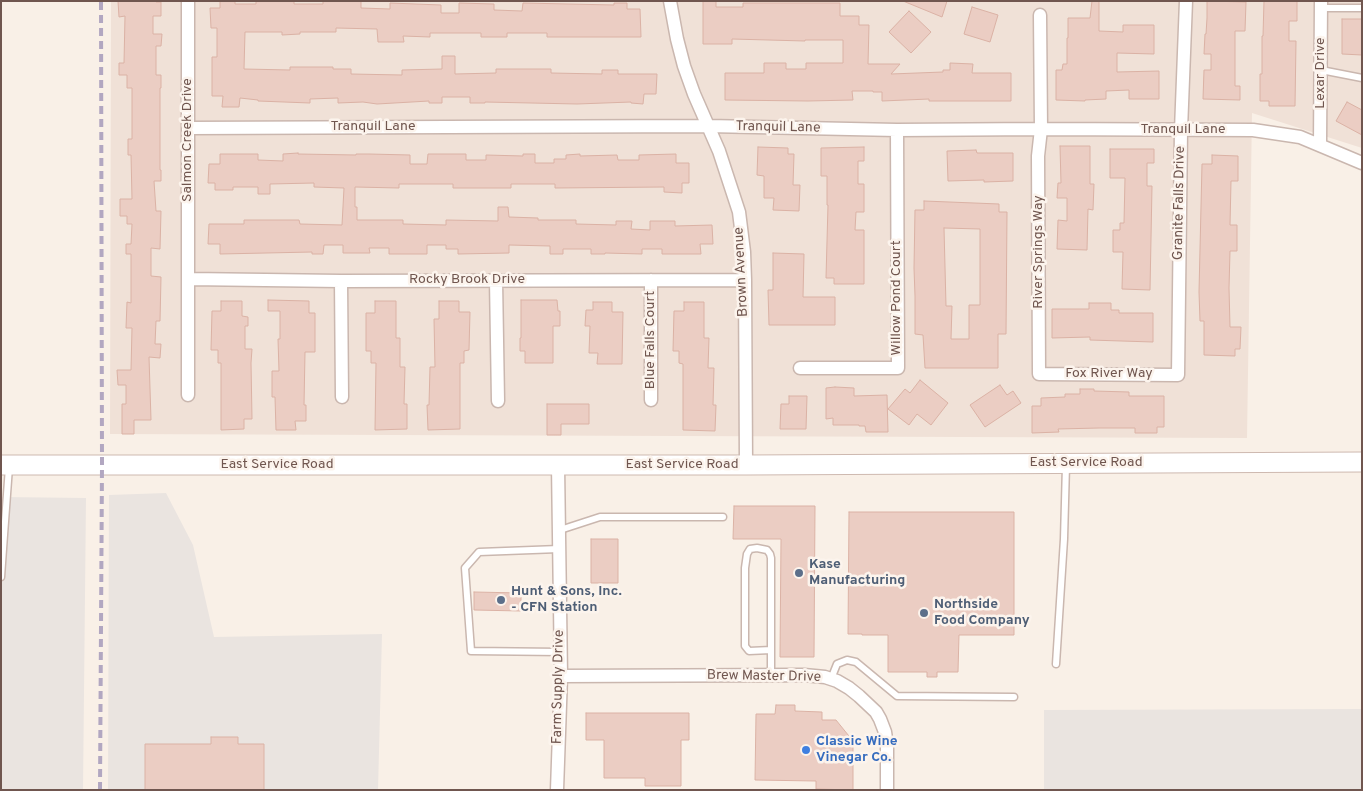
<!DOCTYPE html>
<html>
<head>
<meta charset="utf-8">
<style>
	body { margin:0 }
	#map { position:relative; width:1363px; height:791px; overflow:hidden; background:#f9f0e7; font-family:Overpass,sans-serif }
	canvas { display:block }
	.frame { position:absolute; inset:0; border:2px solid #70564f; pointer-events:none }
</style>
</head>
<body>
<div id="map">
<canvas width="1363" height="791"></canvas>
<div class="frame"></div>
</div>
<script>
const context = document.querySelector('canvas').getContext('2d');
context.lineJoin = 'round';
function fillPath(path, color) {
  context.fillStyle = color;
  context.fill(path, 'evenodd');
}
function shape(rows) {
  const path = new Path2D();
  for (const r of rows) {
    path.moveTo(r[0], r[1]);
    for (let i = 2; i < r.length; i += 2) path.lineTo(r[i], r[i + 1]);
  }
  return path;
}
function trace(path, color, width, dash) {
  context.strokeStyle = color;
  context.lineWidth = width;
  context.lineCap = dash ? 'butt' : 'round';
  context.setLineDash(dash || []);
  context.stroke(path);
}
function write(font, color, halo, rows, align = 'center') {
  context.font = font + ' Overpass,sans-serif';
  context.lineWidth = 5;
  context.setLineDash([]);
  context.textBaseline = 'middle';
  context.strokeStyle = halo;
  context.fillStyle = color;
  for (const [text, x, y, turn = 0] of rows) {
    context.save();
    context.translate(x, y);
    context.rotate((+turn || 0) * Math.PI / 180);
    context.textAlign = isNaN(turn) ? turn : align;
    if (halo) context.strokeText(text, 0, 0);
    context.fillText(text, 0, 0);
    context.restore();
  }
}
fillPath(shape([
	[111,1,1362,1,1362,148,1252,113,1247,438,110,434]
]), '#f0e1d7');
fillPath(shape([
	[166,493,193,545,214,637,382,634,378,790,108,790,109,495],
	[1,497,86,498,83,790,1,790],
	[1362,709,1362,790,1044,790,1044,710]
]), '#eae4e0');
const building = shape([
	[118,1,156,1,156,2,161,2,161,16,153,16,153,34,162,34,161,46,156,46,156,75,161,75,161,88,160,88,160,170,161,170,161,181,154,181,156,211,161,211,160,249,151,248,151,276,161,277,160,321,156,321,155,344,161,344,160,358,149,357,151,420,134,420,134,434,122,434,122,404,126,404,126,385,118,385,117,370,131,370,132,328,126,328,127,302,131,303,131,254,126,254,126,244,131,244,132,224,127,224,127,216,120,216,120,199,132,199,131,155,128,155,128,139,132,139,132,88,127,88,127,75,119,75,119,63,124,63,125,16,119,17,118,1],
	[220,1,235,1,235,4,256,4,256,1,294,1,294,4,323,4,323,1,361,1,361,8,390,9,390,3,441,5,441,13,459,13,459,3,494,4,494,10,522,11,523,3,614,5,614,3,627,3,627,9,640,9,641,37,547,37,547,33,507,33,507,37,481,37,481,33,430,33,430,37,403,36,404,42,378,42,377,29,336,28,336,32,300,32,300,34,282,35,282,32,245,32,244,69,290,70,290,67,333,67,333,69,351,69,351,74,402,75,402,70,442,69,442,56,455,56,455,74,496,73,496,69,551,69,551,73,602,74,602,70,618,70,618,74,657,74,656,94,644,94,643,104,631,103,631,102,577,104,485,102,485,103,470,103,470,97,442,97,442,103,429,103,429,101,377,104,363,102,338,103,338,98,310,99,310,103,258,101,258,100,240,98,239,107,222,107,223,96,212,96,212,57,217,57,217,28,211,28,210,8,220,8,220,1],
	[703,1,716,1,716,7,743,7,743,3,840,3,840,16,859,16,859,25,869,25,868,64,900,64,891,74,943,72,943,70,950,70,950,63,973,64,972,73,1011,73,1011,101,929,101,929,99,882,101,882,92,873,92,873,91,852,91,853,100,808,101,725,100,725,73,764,73,764,63,786,63,786,69,806,69,806,63,843,63,843,40,805,40,805,41,732,39,732,44,703,44,703,1],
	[903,1,947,1,942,17,903,1],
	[1092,1,1099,1,1099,31,1123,32,1123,25,1154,25,1154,54,1117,53,1117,72,1159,71,1159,99,1129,99,1129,90,1106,91,1106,99,1085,100,1085,101,1056,100,1056,70,1062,70,1063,64,1067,64,1067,38,1068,38,1068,18,1090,18,1092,1],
	[1207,1,1246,2,1245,31,1235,31,1235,86,1240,86,1240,100,1203,99,1204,70,1211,70,1211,54,1204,54,1205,34,1206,34,1207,18,1207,1],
	[1264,1,1297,1,1297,21,1289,21,1289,41,1296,41,1295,106,1269,106,1269,101,1260,101,1260,74,1262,74,1262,36,1263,36,1264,1],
	[972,7,998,15,990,42,964,34,972,7],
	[909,11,931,32,911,53,889,32,909,11],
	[1342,19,1362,19,1362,55,1342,54,1342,19],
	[1347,102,1362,110,1362,135,1336,121,1347,102],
	[1060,146,1090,146,1090,184,1094,184,1093,210,1088,209,1087,250,1057,249,1058,220,1067,221,1067,198,1057,198,1058,183,1061,183,1060,146],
	[758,147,788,148,788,154,794,154,793,185,800,185,799,211,773,210,774,198,764,198,764,176,757,175,758,147],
	[864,147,864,161,858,161,858,184,864,184,864,212,856,212,855,230,864,230,864,284,834,284,834,278,826,278,828,205,827,205,827,176,821,176,821,148,864,147],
	[1110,149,1154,149,1154,163,1147,163,1147,186,1152,186,1150,290,1122,289,1123,252,1113,252,1113,230,1120,230,1120,223,1124,223,1125,178,1110,178,1110,149],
	[976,150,977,153,1013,153,1013,181,984,182,984,180,948,181,947,151,976,150],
	[298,153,298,154,356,155,356,154,369,154,410,155,410,164,427,164,428,154,466,154,466,160,486,160,486,155,523,156,523,154,535,154,535,163,554,163,554,159,566,159,566,155,580,154,580,156,617,155,618,160,639,160,639,155,676,154,676,163,689,163,689,183,682,183,682,193,664,192,664,187,555,188,555,184,511,184,511,188,453,188,453,184,399,184,399,188,355,187,355,207,357,207,357,220,403,220,403,224,446,225,446,220,498,221,498,207,508,207,509,217,538,218,538,220,576,220,576,224,616,225,616,221,632,221,631,229,650,230,650,221,675,221,675,226,712,225,713,244,700,244,701,254,662,254,662,249,642,249,642,254,605,253,605,254,591,254,591,249,563,249,563,254,550,254,550,246,509,245,509,253,458,254,458,249,446,249,446,245,427,245,427,254,389,254,389,248,369,248,370,253,343,253,343,245,324,245,323,254,312,254,312,252,220,254,220,244,208,244,209,224,244,224,244,220,299,220,300,224,342,225,344,188,314,187,314,183,270,184,270,194,258,194,258,187,233,187,233,190,215,190,215,183,208,183,209,164,220,164,220,154,258,154,258,160,283,161,283,154,298,153],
	[1212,155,1238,156,1238,181,1231,181,1230,225,1237,225,1237,251,1230,251,1229,288,1230,327,1241,327,1240,349,1235,349,1235,356,1204,355,1204,321,1200,321,1199,292,1202,164,1212,164,1212,155],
	[924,201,999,204,999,212,1007,212,1006,334,998,334,998,368,925,368,923,335,915,334,915,296,914,268,915,210,924,210,924,201],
	[944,228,980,229,980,305,969,305,969,339,951,339,952,306,946,306,944,228],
	[773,253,804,254,803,297,835,297,835,325,769,325,768,290,773,290,773,253],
	[268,300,309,301,309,313,315,313,315,352,305,352,304,405,306,405,306,421,295,421,296,430,276,430,275,397,272,397,272,371,279,371,278,339,280,339,280,311,268,311,268,300],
	[521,300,557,300,558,311,560,311,560,326,553,326,553,363,525,363,525,351,520,351,520,338,521,338,521,300],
	[221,301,242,301,242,316,248,317,248,326,245,326,245,349,252,349,251,363,252,419,244,419,244,429,221,430,221,363,218,363,218,350,211,350,212,311,221,311,221,301],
	[375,301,396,301,396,338,400,338,400,367,405,367,404,404,407,404,407,429,375,430,376,363,371,363,371,351,366,351,366,313,375,313,375,301],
	[439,301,459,301,459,312,470,312,469,350,464,351,464,363,460,363,460,429,428,430,427,405,429,405,430,367,435,367,434,319,439,319,439,301],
	[593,302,612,302,612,312,623,312,622,364,597,364,598,353,589,353,590,326,585,326,586,310,593,310,593,302],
	[684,302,704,302,704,338,709,338,708,368,714,368,713,405,716,405,715,431,683,430,683,364,679,363,679,351,673,351,674,311,684,311,684,302],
	[1089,303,1111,303,1111,310,1119,310,1119,313,1153,313,1153,342,1090,340,1090,337,1052,338,1052,309,1089,309,1089,303],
	[920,380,948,403,931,425,917,414,909,425,888,409,905,389,910,393,920,380],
	[1000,385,1007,395,1013,391,1021,403,985,427,970,405,1000,385],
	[835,387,854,388,854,396,887,395,888,432,866,432,865,426,859,426,859,425,833,425,833,418,826,419,826,388,835,387],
	[1080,389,1094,389,1094,391,1129,392,1129,396,1164,396,1164,427,1157,427,1157,433,1135,433,1135,428,1099,428,1058,429,1059,432,1032,433,1032,406,1041,406,1041,398,1065,397,1065,394,1080,394,1080,389],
	[789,396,807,396,806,429,780,429,781,404,789,404,789,396],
	[547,404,589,404,589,424,561,424,561,435,547,435,547,404],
	[734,506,815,506,814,657,780,657,781,539,733,539,734,506],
	[849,512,1014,512,1014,635,959,635,958,672,937,672,937,677,927,677,927,672,888,672,888,635,862,635,862,634,848,634,849,512],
	[591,539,618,539,618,583,591,583,591,539],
	[474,592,521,593,521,611,474,610,474,592],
	[776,705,795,705,795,711,822,712,822,720,836,720,853,741,853,790,816,789,816,781,755,780,756,714,775,714,776,705],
	[586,713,689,713,689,740,681,740,681,786,645,786,645,778,604,778,604,740,586,740,586,713],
	[211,737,238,737,238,744,264,744,264,790,145,790,145,744,211,744,211,737]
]);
fillPath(building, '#ebcdc3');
trace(building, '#dbb2a5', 1);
const lane = shape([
	[1321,8,1362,8],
	[1321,70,1362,78],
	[560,530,600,517,723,517],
	[1,535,4,535,9,467],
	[559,549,479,552,465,568,471,651,561,652],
	[1,577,4,535],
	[1056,664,1064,539,1066,465],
	[771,675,771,558,770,554,767,550,757,548,750,549,747,554,745,568,745,646,749,651,771,650],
	[831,679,837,664,847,660,856,662,897,696,1014,697]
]);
const street = shape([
	[188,1,188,395],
	[670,1,677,39,684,66,694,94,719,151,739,212,744,252,745,280,746,465],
	[1040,15,1041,129,1038,156,1039,374,1178,375,1181,130,1186,1],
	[188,128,708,126,897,130,1041,129,1253,130,1300,137,1362,163],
	[1320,145,1321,1],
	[189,279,341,281,745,280],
	[496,280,498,401],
	[341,281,342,397],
	[800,368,898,368,897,130],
	[651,400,651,280],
	[561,676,804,675,825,677,837,681,849,688,859,696,876,712,880,719,885,732,887,745,887,790],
	[557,790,561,676,558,465]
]);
const secondary = shape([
	[1,465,746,465,1362,462]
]);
trace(lane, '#cab7af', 9);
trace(street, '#cab7af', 15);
trace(secondary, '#ceb9b0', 21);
trace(lane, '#fff', 6);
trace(street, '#fff', 12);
trace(secondary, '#fff', 19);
trace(shape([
	[100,790,102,465,101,1]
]), '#b2a7c1', 4, [8, 5]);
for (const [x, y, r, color] of [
	[799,573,5,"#5c6f8a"],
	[501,600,5,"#5c6f8a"],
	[924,613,5,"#5c6f8a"],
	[806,750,5,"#3f7fe0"]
]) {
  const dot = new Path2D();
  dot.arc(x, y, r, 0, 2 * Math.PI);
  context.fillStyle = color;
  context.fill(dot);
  trace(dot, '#fcf4ed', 2);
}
write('14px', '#70564f', '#fcf4ed', [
	["Lexar Drive",1321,73,-90],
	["Tranquil Lane",373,127],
	["Tranquil Lane",778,128,1],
	["Tranquil Lane",1183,130],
	["Salmon Creek Drive",188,140,-90],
	["Granite Falls Drive",1180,203,-89],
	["River Springs Way",1039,252,-90],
	["Brown Avenue",742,272,-93],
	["Rocky Brook Drive",467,280],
	["Willow Pond Court",897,298,-90],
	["Blue Falls Court",651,340,-90],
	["Fox River Way",1109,374],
	["East Service Road",1086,463],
	["East Service Road",277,465],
	["East Service Road",682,465],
	["Brew Master Drive",764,677,1],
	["Farm Supply Drive",559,687,-89]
]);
write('bold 14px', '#4e5e75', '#fcf4ed', [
	["Kase",809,565],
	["Manufacturing",809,581],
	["Hunt & Sons, Inc.",511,592],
	["- CFN Station",511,608],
	["Northside",934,605],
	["Food Company",934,621]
], 'left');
write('bold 14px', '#366cbe', '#fcf4ed', [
	["Classic Wine",816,742],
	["Vinegar Co.",816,758]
], 'left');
</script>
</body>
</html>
